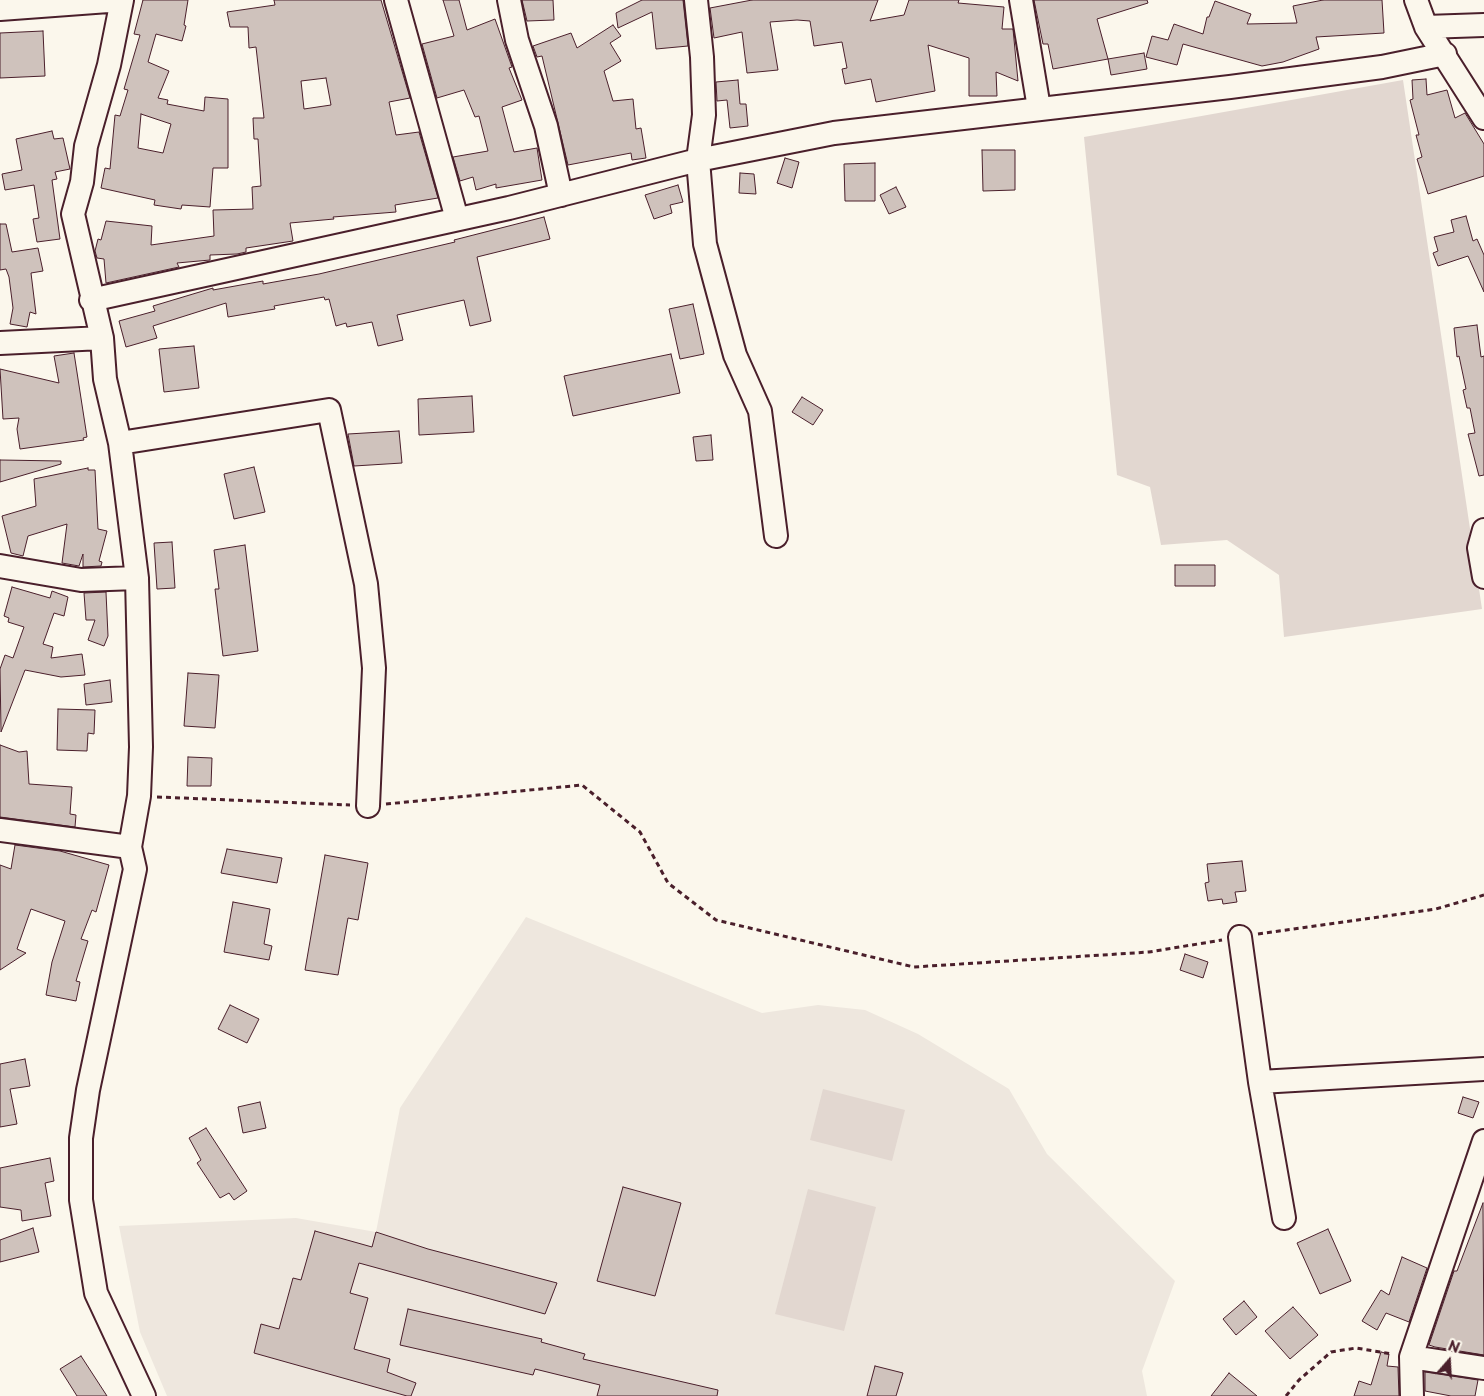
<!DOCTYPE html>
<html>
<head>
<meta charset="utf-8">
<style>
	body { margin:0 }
	#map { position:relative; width:1484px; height:1396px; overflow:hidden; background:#fbf7ec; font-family:"Playpen Sans",sans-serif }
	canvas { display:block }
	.north { position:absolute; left:1424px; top:1336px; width:50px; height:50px; -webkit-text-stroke:4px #fbf7ec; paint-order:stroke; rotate:19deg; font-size:14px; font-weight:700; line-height:20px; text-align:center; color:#4a1f2b }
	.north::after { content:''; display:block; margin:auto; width:18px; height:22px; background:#4a1f2b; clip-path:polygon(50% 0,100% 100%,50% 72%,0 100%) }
</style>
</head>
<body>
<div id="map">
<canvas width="1484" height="1396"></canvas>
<div class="north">N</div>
</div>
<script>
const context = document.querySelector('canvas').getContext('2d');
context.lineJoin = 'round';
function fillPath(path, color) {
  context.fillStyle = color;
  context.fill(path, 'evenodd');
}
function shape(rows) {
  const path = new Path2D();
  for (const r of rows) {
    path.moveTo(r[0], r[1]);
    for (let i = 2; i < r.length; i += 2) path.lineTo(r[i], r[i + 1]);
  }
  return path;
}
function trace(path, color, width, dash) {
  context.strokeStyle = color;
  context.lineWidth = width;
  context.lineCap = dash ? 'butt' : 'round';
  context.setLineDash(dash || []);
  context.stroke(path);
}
fillPath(shape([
	[526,917,762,1013,818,1005,865,1010,918,1034,1009,1089,1047,1154,1175,1281,1142,1371,1147,1396,167,1396,140,1332,119,1226,296,1218,376,1232,400,1108]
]), '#eee7de');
fillPath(shape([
	[1403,80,1482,609,1284,637,1279,575,1227,540,1161,545,1150,487,1117,475,1084,137],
	[823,1089,905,1110,892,1161,810,1140],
	[808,1189,876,1207,844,1331,775,1314]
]), '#e2d7d0');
const building = shape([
	[143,0,188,0,184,25,186,26,182,41,156,34,148,62,169,71,158,98,168,100,167,104,204,111,205,97,228,99,228,168,213,168,210,207,182,205,181,209,154,205,155,200,101,188,105,168,110,169,115,115,120,116,128,90,124,89,140,35,134,34,143,0],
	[141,114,171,124,163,153,138,148,141,114],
	[274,0,381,0,410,98,389,102,396,135,419,132,438,198,395,205,396,212,333,217,334,219,290,223,293,241,246,248,246,252,237,254,210,255,210,260,177,263,179,267,106,283,104,259,97,258,95,251,98,239,101,240,106,221,152,226,151,245,214,236,213,210,253,209,252,187,261,186,258,139,254,139,253,118,264,118,256,47,249,48,248,27,230,27,227,12,275,5,274,0],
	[326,78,331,105,304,109,301,81,326,78],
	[443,0,459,0,467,30,495,19,512,67,509,68,522,100,502,107,514,152,537,148,542,180,496,188,496,184,476,190,473,177,460,181,453,157,488,151,479,116,475,117,464,90,437,98,422,44,454,36,443,0],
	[522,0,553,0,554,20,527,21,522,0],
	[642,0,683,0,688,46,656,49,652,12,618,28,616,13,642,0],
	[752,0,878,0,870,21,904,15,909,0,959,0,958,3,1004,7,1002,29,1013,29,1018,81,996,72,997,96,969,96,969,58,928,45,935,91,876,102,871,79,845,84,842,69,847,68,842,42,814,46,810,21,797,20,770,22,778,70,747,73,742,32,714,38,710,8,752,0],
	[1034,0,1147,0,1148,3,1097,19,1108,59,1053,69,1048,44,1043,44,1034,0],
	[1323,0,1382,0,1384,33,1316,37,1319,49,1283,62,1262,66,1183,44,1177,65,1146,57,1152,36,1168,40,1174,24,1203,34,1207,17,1209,17,1215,1,1251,14,1247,24,1297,23,1293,6,1323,0],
	[613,25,621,36,610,43,621,61,604,71,613,101,633,99,636,129,641,128,646,158,632,160,631,153,568,165,542,56,537,57,533,46,571,33,577,48,613,25],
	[43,31,45,76,0,78,0,33,43,31],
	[1144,53,1147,69,1111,75,1108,59,1144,53],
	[1426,79,1427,95,1447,90,1455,118,1465,113,1484,144,1484,176,1428,194,1417,159,1422,157,1416,135,1419,135,1410,100,1413,99,1412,80,1426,79],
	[738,80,740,104,746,104,748,126,730,128,727,100,717,101,716,82,738,80],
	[52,131,54,139,63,138,70,169,55,172,57,179,52,180,60,239,37,242,33,219,39,218,34,185,5,190,2,174,22,170,16,139,52,131],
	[982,150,1015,150,1015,190,983,191,982,150],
	[785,158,799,162,792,188,777,183,785,158],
	[875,163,875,201,845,201,844,164,875,163],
	[740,173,754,174,756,194,739,193,740,173],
	[678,185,683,202,670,205,672,213,654,219,645,195,678,185],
	[896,187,906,207,889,214,880,195,896,187],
	[1466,216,1473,241,1477,239,1484,255,1484,292,1468,256,1438,266,1433,253,1438,251,1434,237,1454,232,1451,220,1466,216],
	[544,217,550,239,477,257,491,321,470,326,464,300,397,315,403,340,378,346,372,322,347,327,346,323,336,326,329,299,325,300,324,297,274,306,275,309,228,317,226,303,153,326,157,338,126,347,119,321,155,311,153,306,213,288,213,290,263,281,263,284,319,274,455,242,454,240,544,217],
	[0,224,6,224,12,252,38,248,43,271,31,273,36,314,30,312,27,327,10,324,13,308,9,277,6,269,0,270,0,224],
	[693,304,704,354,680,359,669,309,693,304],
	[1477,325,1481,357,1484,356,1484,475,1479,476,1468,434,1475,433,1470,408,1467,408,1463,390,1466,389,1459,356,1457,357,1454,328,1477,325],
	[194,346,199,388,164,392,159,349,194,346],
	[74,353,87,437,83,438,84,440,20,449,17,429,19,418,3,419,0,369,59,383,54,356,74,353],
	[671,354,680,393,573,416,564,376,671,354],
	[472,396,474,432,419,435,418,399,472,396],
	[802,397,823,410,813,425,792,412,802,397],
	[399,431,402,463,354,466,348,434,399,431],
	[711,435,713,460,696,461,693,437,711,435],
	[0,460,61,461,61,464,0,482,0,460],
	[254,467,265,512,234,519,224,474,254,467],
	[88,468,88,470,95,470,98,529,107,531,99,561,102,562,101,566,83,567,83,554,79,566,62,563,67,524,28,536,23,556,11,553,2,516,36,506,34,479,88,468],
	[172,542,175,588,157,589,154,543,172,542],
	[245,545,258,651,223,656,215,589,219,589,214,550,245,545],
	[1175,565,1215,565,1215,586,1175,586,1175,565],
	[12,587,50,598,52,591,68,597,64,616,54,613,43,644,53,647,51,658,82,654,85,675,61,677,25,670,1,732,0,669,5,655,13,658,24,627,8,622,9,618,4,616,12,587],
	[106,592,108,636,104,646,88,640,95,620,86,620,84,593,106,592],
	[188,673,219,675,215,728,184,726,188,673],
	[110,680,112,702,86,705,84,684,110,680],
	[58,709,95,710,94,734,88,733,87,751,57,750,58,709],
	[0,745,19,752,27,751,29,784,72,787,70,814,76,815,75,827,0,817,0,745],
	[188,757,212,758,211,786,187,786,188,757],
	[15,845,60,851,109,865,96,912,92,910,81,939,88,941,76,981,80,982,76,1001,46,995,52,962,65,921,31,909,17,949,26,953,0,970,0,865,11,869,15,845],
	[227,849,282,858,277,883,221,873,227,849],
	[325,855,368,863,358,920,348,918,338,975,305,970,325,855],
	[1242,861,1246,891,1235,892,1237,902,1223,904,1222,899,1208,901,1205,883,1209,882,1207,864,1242,861],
	[233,902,270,909,264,944,272,946,269,960,224,952,233,902],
	[1185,954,1208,962,1203,978,1180,970,1185,954],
	[230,1005,259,1019,247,1043,218,1029,230,1005],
	[25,1059,30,1086,10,1089,17,1124,0,1127,0,1064,25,1059],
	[1463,1097,1479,1102,1473,1118,1458,1113,1463,1097],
	[260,1102,266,1128,243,1133,238,1107,260,1102],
	[206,1128,247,1191,234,1200,229,1193,220,1198,197,1163,201,1160,189,1138,206,1128],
	[50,1158,54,1181,45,1183,51,1216,22,1221,21,1210,0,1207,0,1168,50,1158],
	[623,1187,681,1203,655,1296,597,1281,623,1187],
	[1483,1203,1484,1355,1435,1347,1429,1345,1454,1271,1457,1271,1483,1203],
	[33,1228,39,1252,0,1262,0,1240,33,1228],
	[1328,1229,1351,1281,1320,1294,1297,1243,1328,1229],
	[315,1231,372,1247,376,1232,428,1249,557,1283,545,1314,359,1263,350,1293,368,1298,354,1349,390,1359,387,1372,416,1383,411,1396,407,1396,254,1353,261,1324,279,1329,293,1278,301,1280,315,1231],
	[1402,1257,1427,1268,1409,1322,1386,1313,1377,1330,1362,1321,1381,1290,1389,1295,1402,1257],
	[1244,1301,1257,1317,1236,1335,1223,1319,1244,1301],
	[1293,1307,1318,1335,1290,1359,1265,1331,1293,1307],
	[408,1309,542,1339,541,1342,585,1354,583,1359,718,1390,717,1396,597,1396,600,1385,535,1369,533,1375,400,1345,408,1309],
	[1381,1352,1389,1354,1387,1366,1398,1367,1399,1396,1354,1396,1359,1381,1371,1385,1381,1352],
	[81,1356,107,1396,77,1396,60,1369,81,1356],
	[875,1366,903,1373,896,1396,867,1396,875,1366],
	[1425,1372,1478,1380,1475,1396,1451,1396,1425,1391,1425,1372],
	[1229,1373,1257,1396,1211,1396,1229,1373]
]);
fillPath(building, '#cfc2bc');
trace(building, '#4a1f2b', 1);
const minor = shape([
	[122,0,109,65,86,146,82,182,73,214,102,338,105,379,120,443,137,578,141,747,139,796,130,847,135,869,88,1090,81,1138,81,1200,96,1293,144,1396],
	[396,0,457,219],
	[509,0,517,40,546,126,561,195],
	[696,0,702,57,704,115,698,160,705,244,735,355,760,411,776,536],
	[1021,0,1039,108],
	[1416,0,1426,27,1484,118],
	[0,9,122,0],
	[1426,27,1484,25],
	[91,300,509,208,698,160,834,133,1230,87,1382,67,1445,54],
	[0,343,102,338],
	[120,443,329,410,366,584,374,668,368,806],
	[1484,530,1479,548,1484,577],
	[0,566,81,580,137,578],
	[0,830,130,847],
	[1240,937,1260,1082,1284,1218],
	[1260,1082,1484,1069],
	[1411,1357,1484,1368],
	[1412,1396,1411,1357,1484,1141]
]);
trace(minor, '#4a1f2b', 26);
trace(shape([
	[157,797,350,805],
	[386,804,582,785,640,832,668,883,716,920,914,967,1149,952,1222,940],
	[1258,934,1436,909,1484,895],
	[1286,1396,1299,1380,1331,1352,1356,1348,1392,1354]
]), '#4a1f2b', 3, [5, 4]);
trace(minor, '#fbf7ec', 22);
</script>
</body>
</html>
